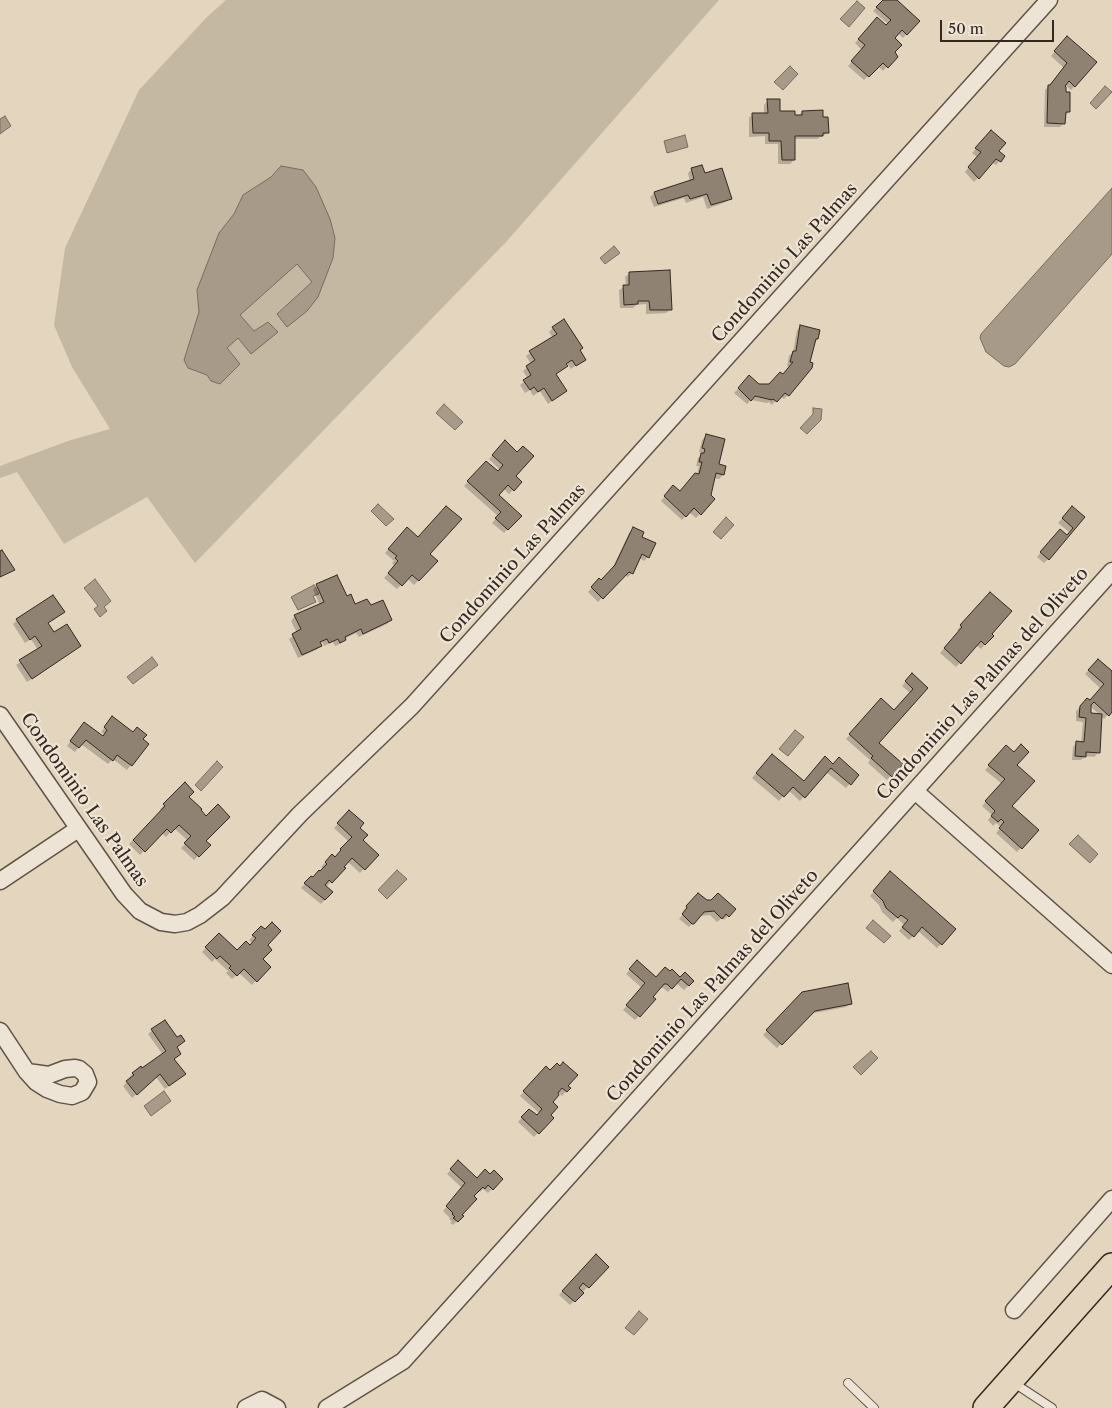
<!DOCTYPE html>
<html>
<head>
<meta charset="utf-8">
<style>
	body { margin:0 }
	#map { position:relative; width:1112px; height:1408px; overflow:hidden; background:#e3d5be; font-family:"Libre Caslon Text",serif }
	canvas { display:block }
	.scale { position:absolute; left:940px; top:20px; width:114px; height:22px; box-sizing:border-box; border:2px solid #352820; border-top:0; padding-left:6px; font-size:15px; line-height:18px; white-space:nowrap; color:#352820; -webkit-text-stroke:4px #ede4d5; paint-order:stroke }
</style>
</head>
<body>
<div id="map">
<canvas width="1112" height="1408"></canvas>
<div class="scale">50 m</div>
</div>
<script>
const context = document.querySelector('canvas').getContext('2d');
context.lineJoin = 'round';
function fillPath(path, color) {
  context.fillStyle = color;
  context.fill(path, 'evenodd');
}
function shape(rows) {
  const path = new Path2D();
  for (const r of rows) {
    path.moveTo(r[0], r[1]);
    for (let i = 2; i < r.length; i += 2) path.lineTo(r[i], r[i + 1]);
  }
  return path;
}
function trace(path, color, width, dash) {
  context.strokeStyle = color;
  context.lineWidth = width;
  context.lineCap = dash ? 'butt' : 'round';
  context.setLineDash(dash || []);
  context.stroke(path);
}
function write(font, color, halo, rows, align = 'center') {
  context.font = font + ' "Libre Caslon Text",serif';
  context.lineWidth = 4.5;
  context.setLineDash([]);
  context.textBaseline = 'middle';
  context.strokeStyle = halo;
  context.fillStyle = color;
  for (const [text, x, y, turn = 0] of rows) {
    context.save();
    context.translate(x, y);
    context.rotate((+turn || 0) * Math.PI / 180);
    context.textAlign = isNaN(turn) ? turn : align;
    if (halo) context.strokeText(text, 0, 0);
    context.fillText(text, 0, 0);
    context.restore();
  }
}
fillPath(shape([
	[226,0,719,0,506,242,195,563,147,497,64,544,17,472,0,478,0,466,71,440,110,429,72,367,54,325,65,248,139,90,207,17]
]), '#c5b8a3');
const water = shape([
	[857,1,865,8,849,27,840,19,857,1],
	[790,66,798,74,783,90,774,82,790,66],
	[1105,86,1112,92,1096,109,1090,103,1105,86],
	[5,116,11,126,0,134,0,119,5,116],
	[685,135,688,147,667,153,664,141,685,135],
	[281,166,303,170,316,187,330,219,335,238,333,258,318,297,307,311,287,327,277,314,312,282,297,264,240,315,254,331,268,322,278,332,251,354,238,338,227,348,240,364,220,384,211,381,207,375,188,368,184,360,199,312,197,290,219,233,234,214,243,195,271,177,281,166],
	[1112,188,1112,254,1015,364,1009,367,1004,366,986,352,980,338,981,334,1112,188],
	[614,246,620,253,605,264,600,258,614,246],
	[444,404,463,422,455,430,436,413,444,404],
	[813,408,822,409,821,420,807,434,800,428,813,414,813,408],
	[378,504,394,519,386,526,371,511,378,504],
	[726,517,734,525,721,539,713,532,726,517],
	[95,579,111,601,104,607,107,611,100,617,94,609,98,606,84,588,95,579],
	[314,585,319,594,313,596,316,602,298,610,291,597,314,585],
	[152,657,158,665,133,684,127,677,152,657],
	[795,730,804,737,788,756,779,749,795,730],
	[217,761,223,767,201,791,195,785,217,761],
	[1078,835,1098,854,1090,863,1069,844,1078,835],
	[397,870,407,879,387,899,378,890,397,870],
	[873,920,891,936,884,943,866,928,873,920],
	[871,1051,878,1058,861,1075,853,1067,871,1051],
	[164,1091,171,1101,151,1116,144,1106,164,1091],
	[639,1311,648,1319,634,1335,625,1328,639,1311]
]);
fillPath(water, '#a89a88');
trace(water, '#7a6c5e', 1);
fillPath(shape([
	[884,0,896,0,918,21,903,38,898,33,893,38,894,52,897,56,883,71,878,66,864,80,848,66,862,50,855,43,873,23,886,26,888,24,873,11],
	[1063,42,1075,86,1071,90,1065,85,1069,112,1064,116,1064,123,1060,127,1044,127,1045,90,1064,68,1051,56],
	[768,100,779,113,798,117,802,112,821,119,828,133,817,139,794,139,794,160,790,164,778,164,778,144,765,144,765,136,749,137,749,118,753,114,764,114,764,105],
	[987,136,997,151,1004,156,996,165,992,162,974,182,965,172,977,157,972,153],
	[692,169,704,175,730,198,726,202,707,209,703,197,686,203,684,198,654,207,650,197,654,193,690,182,688,173],
	[630,273,671,309,666,313,646,314,646,304,636,305,633,308,620,308,619,290,626,286,625,277],
	[801,326,817,339,814,342,788,395,784,399,780,396,772,405,769,402,767,403,751,400,747,404,734,393,749,377,758,385,769,386,782,376,791,367,787,366,789,356,793,352,797,330],
	[553,328,579,351,585,359,571,369,565,360,566,366,555,375,566,391,548,404,540,391,533,396,530,390,525,393,520,385,528,379,523,371,531,364,526,356,553,338,549,332],
	[706,436,718,465,725,466,723,475,719,479,713,478,709,495,714,499,700,514,696,518,689,512,682,520,661,501,673,487,679,492,697,475,699,466,696,466,698,458,703,453,699,452,702,440],
	[505,442,514,476,521,482,509,494,503,488,497,495,520,516,504,533,492,523,498,516,464,486,486,462,498,473,500,470,489,459],
	[1068,512,1083,517,1069,532,1058,523],
	[408,529,436,561,414,585,407,578,397,589,384,578,395,566,392,563,394,561,385,553],
	[633,529,640,537,648,557,644,561,639,558,632,573,628,577,624,575,598,602,588,592,599,580,601,582,611,571,629,533],
	[1056,534,1048,559,1044,563,1037,557],
	[336,576,346,598,355,606,370,607,391,620,387,624,359,637,356,633,344,639,340,644,335,646,333,642,324,646,322,642,320,644,321,646,316,650,298,658,289,639,297,633,291,621,295,616,320,605,313,590,317,585],
	[986,597,990,634,992,636,981,649,976,645,956,667,940,653,959,632,957,630],
	[17,620,54,634,80,646,27,682,16,665,38,650,31,639,25,643,13,624],
	[1098,660,1112,673,1112,710,1104,719,1101,717,1098,753,1094,757,1085,756,1081,760,1072,760,1073,747,1077,742,1081,743,1083,722,1076,721,1076,711,1087,700,1090,702,1101,689,1085,674],
	[1090,706,1100,715,1089,714],
	[908,679,927,688,877,743,901,764,887,780,868,763,870,760,846,739,877,704,894,712,910,693,902,686],
	[108,722,132,733,147,744,127,770,113,759,108,764,81,744,75,752,67,746,80,728,102,737,104,734,101,732],
	[1007,747,1015,765,1010,806,1037,830,1017,852,996,833,1001,827,996,823,993,826,988,820,992,815,982,806,1002,784,985,770],
	[768,760,803,782,833,765,857,775,846,788,826,772,800,801,788,790,779,801,752,778],
	[185,784,188,797,199,810,205,841,209,845,194,860,181,848,188,841,174,828,166,837,162,833,140,855,129,844,162,811,160,809],
	[349,812,358,828,361,840,377,855,360,873,347,861,342,867,344,868,326,887,331,893,321,904,301,888,311,877,313,879,324,869,321,867,328,859,335,858,338,855,337,854,349,842,334,828],
	[886,877,941,944,937,948,918,931,909,940,899,931,904,925,897,918,893,922,882,912,879,905,870,896],
	[694,898,706,901,735,909,724,920,722,918,717,922,710,915,699,916,689,927,679,919,684,913,683,911],
	[261,927,266,945,261,960,269,967,252,985,239,973,232,979,226,973,228,971,215,959,212,962,202,952,219,934,237,952,249,946,252,943,249,940],
	[637,962,656,978,680,978,693,981,684,990,676,983,668,992,663,988,659,987,651,997,654,999,635,1020,623,1010,642,988,626,974],
	[803,993,851,1003,846,1007,809,1014,777,1048,763,1035],
	[164,1021,177,1039,184,1041,176,1048,173,1059,180,1078,165,1089,156,1077,132,1098,123,1086,130,1079,129,1078,133,1073,142,1070,163,1055,148,1034],
	[542,1071,569,1088,562,1096,559,1093,551,1102,549,1115,552,1118,534,1137,518,1122,529,1110,536,1116,539,1113,520,1096],
	[458,1162,477,1179,490,1176,501,1179,488,1193,483,1189,480,1192,478,1190,461,1215,462,1216,453,1225,450,1223,452,1222,449,1219,450,1218,443,1211,462,1188,447,1174],
	[596,1256,607,1267,570,1305,559,1295]
]), '#0003');
const building = shape([
	[883,0,897,0,920,21,907,35,902,30,895,38,902,45,895,52,898,57,888,68,883,63,869,77,851,61,865,45,858,39,877,17,886,25,891,20,876,7,883,0],
	[1067,36,1097,62,1075,87,1069,81,1065,86,1066,87,1066,92,1070,92,1070,112,1066,112,1065,124,1047,123,1048,85,1050,85,1067,63,1054,51,1067,36],
	[767,99,780,99,780,111,795,111,795,115,802,115,802,111,823,110,823,117,828,117,829,133,823,133,823,136,795,136,795,160,782,160,781,141,769,141,769,133,753,133,752,113,768,113,767,99],
	[991,130,1006,143,999,151,1005,156,1001,162,996,159,979,179,968,167,981,152,975,148,991,130],
	[702,165,705,173,722,168,732,199,711,205,707,194,690,199,688,195,658,204,654,192,694,179,691,168,702,165],
	[670,270,672,310,650,310,649,301,638,301,638,304,624,305,623,285,629,285,629,272,670,270],
	[564,319,583,348,580,350,586,360,576,366,572,360,566,364,568,366,556,374,567,391,552,401,544,388,538,392,534,387,530,390,523,380,531,375,526,366,535,360,529,351,557,334,552,327,564,319],
	[800,325,820,330,818,339,816,339,810,362,813,363,812,368,789,396,785,393,777,402,773,399,772,400,755,396,751,401,738,388,749,375,759,384,769,384,780,372,783,374,793,362,790,362,793,351,796,351,800,325],
	[706,434,725,439,719,464,726,466,724,475,716,473,711,495,715,499,701,515,694,508,686,517,664,496,673,485,680,491,695,473,699,474,702,462,699,462,701,453,704,453,705,449,702,448,706,434],
	[505,440,517,452,523,446,534,456,516,476,522,482,514,491,508,485,499,495,522,516,508,530,495,518,501,512,467,481,486,461,498,471,503,465,492,455,505,440],
	[446,506,462,519,430,554,438,561,419,581,412,575,402,586,388,573,398,561,395,558,397,556,388,549,407,527,418,537,446,506],
	[1072,506,1085,517,1049,560,1040,552,1060,529,1067,535,1073,528,1062,518,1072,506],
	[633,527,644,532,642,537,656,543,649,558,642,554,633,574,629,572,603,599,591,587,599,578,601,580,615,565,633,527],
	[2,550,15,570,0,577,0,551,2,550],
	[337,575,347,596,351,594,355,604,367,599,371,605,383,600,392,620,363,634,361,629,345,637,346,640,340,643,338,639,329,643,327,639,320,642,322,646,302,655,292,634,301,629,294,615,324,602,316,584,337,575],
	[990,592,1012,611,992,634,994,636,985,645,981,641,961,664,944,648,962,627,960,625,990,592],
	[53,595,65,612,48,623,54,632,67,624,81,646,32,679,19,660,42,646,35,636,30,640,16,619,53,595],
	[1098,659,1112,671,1112,712,1109,716,1094,702,1091,705,1091,713,1102,714,1100,753,1086,752,1086,757,1075,756,1076,741,1084,742,1086,718,1079,717,1080,706,1087,698,1090,700,1104,684,1088,670,1098,659],
	[912,673,928,688,879,743,903,764,892,777,871,758,873,756,849,734,881,698,894,710,913,689,905,681,912,673],
	[112,716,133,732,137,727,147,735,143,739,149,744,132,766,117,755,113,761,86,740,79,748,70,741,84,722,103,736,107,730,104,727,112,716],
	[1021,744,1029,752,1017,765,1035,781,1012,806,1039,830,1022,849,999,828,1004,822,1001,819,998,822,991,816,995,811,985,801,1005,779,988,765,1006,745,1014,752,1021,744],
	[772,754,804,781,825,756,833,764,839,757,859,775,851,785,831,768,805,798,793,787,784,797,756,773,772,754],
	[185,782,194,792,189,797,202,809,201,810,206,816,218,804,230,817,206,841,211,845,199,857,184,843,191,836,179,825,171,833,167,829,145,852,133,840,165,806,163,804,185,782],
	[349,810,364,823,360,828,368,835,363,840,379,855,365,870,352,858,344,867,346,868,332,883,329,880,325,885,333,892,325,900,304,883,311,876,313,877,319,870,320,871,327,864,325,862,332,854,335,857,341,850,340,849,352,837,337,823,349,810],
	[890,871,956,929,942,945,922,927,914,937,902,927,908,920,901,915,898,918,886,908,883,901,873,891,890,871],
	[698,893,707,900,711,900,718,893,736,909,729,917,726,914,722,919,714,911,704,912,694,924,692,924,682,914,687,908,686,906,698,893],
	[272,922,281,931,268,945,272,950,263,959,271,967,257,982,244,969,237,976,229,968,231,966,220,956,217,959,205,947,219,933,237,950,246,941,250,945,256,938,252,935,261,926,265,929,272,922],
	[637,960,656,977,665,967,670,971,672,969,680,977,685,972,694,981,689,986,681,979,672,989,667,984,664,984,653,997,656,999,640,1017,626,1005,645,983,629,969,637,960],
	[848,983,852,1004,815,1011,782,1045,766,1030,802,992,848,983],
	[165,1020,177,1037,181,1035,185,1041,177,1047,181,1054,174,1059,186,1074,169,1086,160,1074,137,1095,126,1081,134,1075,132,1073,141,1066,142,1068,166,1051,151,1029,165,1020],
	[563,1062,578,1075,568,1086,571,1088,567,1092,562,1088,558,1093,559,1095,553,1102,558,1107,551,1115,554,1118,539,1134,521,1117,529,1109,537,1115,542,1109,523,1091,546,1066,550,1070,557,1063,560,1066,563,1062],
	[458,1160,477,1178,485,1169,490,1174,494,1170,503,1179,493,1190,488,1185,485,1189,483,1187,474,1196,477,1199,462,1215,464,1216,458,1222,453,1218,455,1217,452,1214,453,1213,446,1206,465,1183,450,1169,458,1160],
	[596,1254,609,1267,589,1288,583,1283,579,1288,584,1293,575,1302,562,1291,596,1254]
]);
fillPath(building, '#8f8272');
trace(building, '#352820', 1);
const lane = shape([
	[848,1383,874,1408],
	[1014,1383,1052,1408]
]);
const street = shape([
	[0,715,124,894,140,911,161,922,175,924,187,922,200,915,222,898,300,814,412,706,1049,0],
	[915,791,1112,965],
	[0,881,78,829],
	[0,1031,27,1072,36,1082,47,1089,60,1094,72,1096,82,1092,88,1082,85,1074,79,1069,75,1068,65,1069,49,1075,27,1072],
	[1014,1310,1112,1199],
	[246,1408,262,1400,277,1408],
	[327,1408,403,1361,1112,571]
]);
const primary = shape([
	[986,1408,1112,1266]
]);
trace(lane, '#605348', 10);
trace(street, '#605348', 19);
trace(primary, '#352820', 28);
trace(lane, '#ede4d5', 8);
trace(street, '#ede4d5', 16);
trace(primary, '#e3d5be', 25);
write('18px', '#352820', '#ede4d5', [
	["Condominio Las Palmas",785,263,-48],
	["Condominio Las Palmas",513,564,-48],
	["Condominio Las Palmas del Oliveto",983,684,-48],
	["Condominio Las Palmas",84,800,55],
	["Condominio Las Palmas del Oliveto",713,986,-48]
]);
</script>
</body>
</html>
